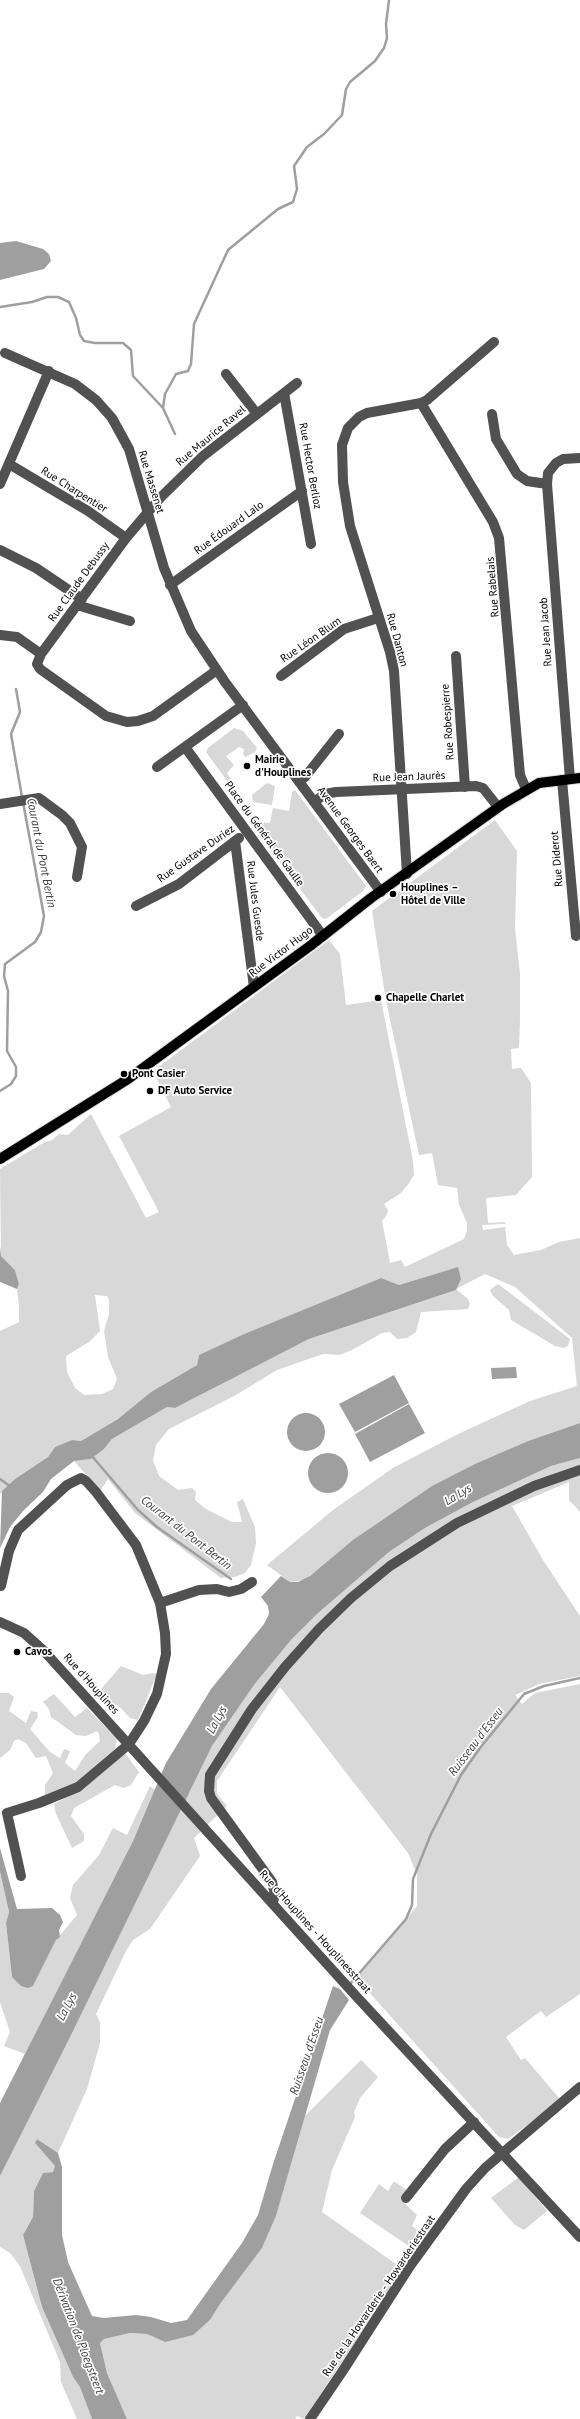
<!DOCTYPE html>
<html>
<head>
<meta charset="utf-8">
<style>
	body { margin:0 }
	canvas { display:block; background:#fff }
</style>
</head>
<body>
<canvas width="580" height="2419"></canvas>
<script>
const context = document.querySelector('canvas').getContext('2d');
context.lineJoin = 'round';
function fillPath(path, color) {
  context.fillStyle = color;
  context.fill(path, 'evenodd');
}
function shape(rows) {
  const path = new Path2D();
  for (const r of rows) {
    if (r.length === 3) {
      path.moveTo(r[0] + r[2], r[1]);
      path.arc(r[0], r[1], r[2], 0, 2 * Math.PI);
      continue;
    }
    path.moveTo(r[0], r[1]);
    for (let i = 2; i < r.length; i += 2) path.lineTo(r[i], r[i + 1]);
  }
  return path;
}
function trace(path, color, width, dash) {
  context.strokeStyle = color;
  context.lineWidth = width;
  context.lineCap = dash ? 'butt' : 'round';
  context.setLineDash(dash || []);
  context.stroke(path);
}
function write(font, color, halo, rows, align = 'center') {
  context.font = font + ' "PT Sans",sans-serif';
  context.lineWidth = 3.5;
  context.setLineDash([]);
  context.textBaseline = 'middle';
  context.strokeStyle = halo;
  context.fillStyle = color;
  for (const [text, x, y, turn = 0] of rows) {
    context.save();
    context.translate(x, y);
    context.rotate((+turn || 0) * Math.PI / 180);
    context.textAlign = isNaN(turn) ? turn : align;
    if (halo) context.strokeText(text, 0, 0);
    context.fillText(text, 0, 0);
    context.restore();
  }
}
fillPath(shape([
	[234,728,243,731,257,748,255,752,245,757,243,754,244,749,239,747,226,756,234,765,227,773,233,782,230,785,206,752,208,748],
	[267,783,275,786,272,805,253,802,252,795],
	[295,790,366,886,363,891,326,919,322,918,249,821,270,823,273,808,289,811,292,792],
	[495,820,517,851,515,928,520,974,520,1019,519,1048,511,1049,512,1069,521,1068,531,1083,532,1177,516,1195,486,1198,488,1223,505,1222,505,1224,482,1225,483,1230,505,1227,507,1245,514,1255,541,1250,559,1242,580,1238,580,1423,528,1441,477,1463,304,1580,290,1582,267,1565,333,1510,393,1468,458,1434,530,1401,577,1386,572,1338,515,1287,485,1274,456,1289,468,1299,470,1304,468,1309,421,1312,416,1332,407,1338,397,1339,390,1332,382,1333,352,1350,339,1355,323,1354,277,1370,236,1395,169,1429,156,1445,153,1460,159,1476,178,1490,192,1488,196,1492,195,1500,206,1509,232,1522,242,1522,237,1502,243,1499,255,1527,256,1543,251,1565,245,1573,235,1577,221,1578,135,1513,108,1479,100,1491,74,1461,91,1459,104,1449,112,1439,167,1407,175,1408,309,1339,456,1290,458,1267,399,1285,381,1278,244,1334,199,1355,197,1365,151,1392,118,1419,81,1441,72,1440,55,1447,48,1457,15,1479,0,1494,0,1331,19,1322,19,1306,17,1289,19,1284,15,1270,1,1256,0,1169,43,1143,52,1140,59,1134,68,1135,91,1114,146,1218,159,1212,119,1136,171,1107,153,1071,329,940,340,954,346,1005,381,1000,413,1161,414,1175,409,1183,401,1193,384,1204,388,1210,387,1215,382,1221,390,1263,401,1260,405,1267,464,1239,467,1231,467,1223,459,1205,457,1188,438,1185,432,1153,419,1155,386,1001,372,911],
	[95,1295,107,1296,109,1300,109,1314,104,1331,108,1357,117,1379,113,1389,102,1394,84,1395,75,1388,67,1372,66,1356,89,1342,100,1331],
	[498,1284,570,1339,568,1346,563,1348,555,1346,511,1320,509,1310,493,1296,490,1290],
	[580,1458,580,1512,569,1500,569,1482,512,1506,543,1560,580,1616,580,1676,539,1684,515,1695,522,1704,535,1693,580,1684,580,1994,546,2017,541,2011,506,2037,521,2060,525,2058,559,2098,555,2105,508,2139,499,2137,367,1990,361,1989,354,1980,417,1906,417,1875,408,1853,280,1687,217,1781,217,1794,227,1806,194,1838,200,1856,150,1929,133,1940,126,1951,96,2014,100,2022,100,2043,87,2089,58,2153,37,2139,35,2143,55,2166,53,2172,43,2173,34,2191,33,2217,23,2235,42,2307,73,2377,80,2387,92,2419,77,2419,61,2382,60,2362,20,2266,10,2253,0,2247,0,2176,212,1746,254,1685,291,1640,317,1614,389,1552,425,1528,473,1502,551,1466],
	[121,1666,143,1675,153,1673,157,1674,138,1720,130,1718,118,1705,106,1707,95,1696],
	[0,1693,9,1693,14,1697,9,1711,26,1723,31,1711,37,1712,38,1717,30,1729,50,1752,60,1758,64,1749,70,1751,65,1763,75,1771,86,1754,100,1741,99,1734,97,1731,86,1736,76,1735,51,1717,49,1709,43,1702,54,1694,75,1717,87,1708,117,1739,115,1749,75,1783,45,1795,45,1785,53,1773,46,1756,36,1758,26,1743,18,1739,14,1741,10,1750,0,1758],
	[125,1753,139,1772,131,1785,124,1788,115,1785,74,1808,71,1816,84,1834,84,1841,72,1848,56,1814,54,1804,84,1788],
	[150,1786,155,1790,133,1841,25,2054,4,2046,10,2032,0,2002,0,1872,9,1912,6,1923,12,1977,33,1986,56,1940,77,1915,70,1898,73,1885,99,1855,113,1828,127,1835],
	[361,2060,378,2077,360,2098,354,2112,355,2117,332,2170,322,2212,403,2269,334,2374,304,2419,297,2416,295,2419,127,2419,107,2373,100,2343,104,2339,130,2333,147,2334,165,2342,202,2326,210,2320,220,2304,262,2248,276,2216,305,2116],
	[519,2177,547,2211,524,2230,515,2225,491,2198],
	[394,2181,409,2192,402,2201,417,2215,412,2226,425,2236,416,2251,360,2213,379,2184,388,2191]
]), '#d8d8d8');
fillPath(shape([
	[16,241,43,249,49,254,51,261,44,269,0,280,0,243],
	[0,1246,1,1256,15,1270,19,1284,17,1289,0,1282],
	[458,1267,461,1279,456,1290,309,1339,175,1408,167,1407,112,1439,104,1449,91,1459,74,1461,51,1479,43,1492,23,1511,10,1527,0,1548,2,1491,15,1479,48,1457,55,1447,72,1440,81,1441,118,1419,151,1392,197,1365,199,1355,244,1334,381,1278,399,1285],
	[516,1367,517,1378,492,1379,491,1368],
	[394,1375,409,1403,355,1432,339,1404],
	[409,1404,425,1433,370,1462,355,1434],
	[306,1432,19],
	[580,1423,580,1458,551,1466,473,1502,425,1528,389,1552,317,1614,291,1640,254,1685,212,1746,69,2039,0,2176,0,2103,133,1841,166,1763,211,1689,264,1624,269,1614,268,1606,261,1597,281,1576,290,1582,298,1582,310,1576,353,1540,432,1486,477,1463,528,1441],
	[328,1473,20],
	[0,1848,17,1909,52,1908,60,1915,63,1922,59,1930,60,1937,56,1940,33,1986,28,1988,21,1986,12,1977,6,1923,9,1912,0,1872],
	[333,1986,340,1989,349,2000,330,2030,276,2216,262,2248,220,2304,210,2320,193,2335,165,2342,147,2334,130,2333,104,2339,100,2343,107,2373,127,2419,92,2419,80,2387,73,2377,42,2307,23,2235,33,2217,34,2191,43,2173,53,2172,55,2166,35,2143,37,2139,58,2153,62,2167,62,2235,68,2262,92,2316,104,2318,136,2315,151,2317,171,2323,187,2320,242,2243,258,2215,273,2164]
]), '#9f9f9f');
trace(shape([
	[0,307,32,302,47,297,58,297,69,302,76,318,80,335,84,341,95,343,123,343,131,350,133,376,163,408],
	[175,434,163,408,165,394,176,374,188,371,191,364,194,324,228,250,278,209,293,202,297,189,294,166,307,147,324,134,342,115,346,89,350,82,375,61,384,48,387,38,386,24,389,0],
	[16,689,20,712,11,734,22,797],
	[0,1091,11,1084,16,1076,16,1067,7,1051,8,991,4,976,5,964,35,942,41,932,44,916,23,802],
	[91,1455,138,1510,157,1527,231,1579],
	[0,1479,11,1487],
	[350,1984,406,1919,412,1905,413,1879,431,1834,461,1775,480,1748,524,1694,544,1686,580,1678]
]), '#9f9f9f', 2.5);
const major = shape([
	[0,1159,128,1079,310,946,371,898,503,804,539,783,580,778]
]);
trace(major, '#dbdbdb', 12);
trace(shape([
	[5,353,75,384,96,400,112,418,129,449,164,568,191,631,225,682,381,892],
	[226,374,257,414],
	[284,393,311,544],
	[421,403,493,522,499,538,520,775,526,789],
	[492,414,496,439,517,474,527,481,547,484],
	[9,464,88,511,126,538],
	[0,484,49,371],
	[0,550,36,568,82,599],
	[170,585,302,491],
	[77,605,130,621],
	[0,635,17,637,41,654],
	[456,656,465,787],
	[217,670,153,716,138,721,127,722,106,716,40,669,37,664,41,654,126,538,160,498,203,456,297,383],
	[281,676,344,629,378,618],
	[185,747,323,936],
	[157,767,243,705],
	[570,779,547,484,548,473,556,463,563,459,580,458],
	[562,780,576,936],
	[299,782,305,777,339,734],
	[314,802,325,794,336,792,476,786,483,788,498,807],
	[0,804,39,798,62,815,70,823,82,847,77,877],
	[235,841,254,987],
	[407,874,394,671,390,652,350,526,343,482,342,445,348,428,359,417,367,413,421,403,427,400,494,342],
	[136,906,179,884,239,838],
	[1,1586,9,1551,18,1530,67,1485,81,1478,86,1481,96,1492,136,1545,160,1603,165,1633,166,1654,157,1694,144,1721,129,1744,78,1787,39,1803,7,1813,21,1876],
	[160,1603,199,1590,217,1589,229,1592,241,1589,252,1582],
	[0,1622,24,1633,44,1651,356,1996,580,2237],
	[273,1902,275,1895,272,1882,211,1798,209,1791,210,1775,252,1709,285,1667,319,1629,351,1598,390,1566,457,1523,534,1486,580,1470],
	[406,2198,445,2149,474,2122],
	[310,2419,342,2372,410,2266,466,2189,485,2168,580,2087]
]), '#515151', 10);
trace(major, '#000', 10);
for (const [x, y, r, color] of [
	[247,766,4,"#000"],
	[393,894,4,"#000"],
	[378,998,4,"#000"],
	[124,1074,4,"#000"],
	[150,1091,4,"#000"],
	[17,1652,4,"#000"]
]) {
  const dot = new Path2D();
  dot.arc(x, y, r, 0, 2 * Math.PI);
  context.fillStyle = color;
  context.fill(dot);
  trace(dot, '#fff', 1.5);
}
write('11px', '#000', '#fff', [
	["Rue Maurice Ravel",211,436,-40],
	["Rue Hector Berlioz",310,466,80],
	["Rue Massenet",151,482,73],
	["Rue Charpentier",74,490,32],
	["Rue Édouard Lalo",229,528,-36],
	["Rue Claude Debussy",79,582,-54],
	["Rue Rabelais",493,587,-95],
	["Rue Jean Jacob",546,632,-94],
	["Rue Léon Blum",311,640,-35],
	["Rue Danton",397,640,75],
	["Rue Robespierre",448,722,-94],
	["Rue Jean Jaurès",409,777,-2],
	["Avenue Georges Baert",350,830,54],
	["Place du Général de Gaulle",264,834,54],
	["Rue Gustave Duriez",196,854,-35],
	["Rue Diderot",557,859,-95],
	["Rue Jules Guesde",255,901,83],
	["Rue Victor Hugo",281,952,-37],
	["Rue d'Houplines",91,1684,48],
	["Rue d'Houplines - Houplinesstraat",315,1932,48],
	["Rue de la Howarderie - Howarderiestraat",379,2296,-56]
]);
write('bold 11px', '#000', '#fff', [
	["Mairie",255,760],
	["d'Houplines",255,773],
	["Houplines –",401,888],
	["Hôtel de Ville",401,901],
	["Chapelle Charlet",386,998],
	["Pont Casier",132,1074],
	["DF Auto Service",158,1091],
	["Cavos",25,1652]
], 'left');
write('italic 12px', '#404040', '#fff', [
	["Courant du Pont Bertin",41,853,79],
	["La Lys",458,1495,-31],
	["Courant du Pont Bertin",186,1533,38],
	["La Lys",217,1720,-62],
	["Ruisseau d'Esseu",476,1742,-53],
	["La Lys",67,2007,-62],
	["Ruisseau d'Esseu",307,2056,-71],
	["Dérivation de Ploegsteert",78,2336,69]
]);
</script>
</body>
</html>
